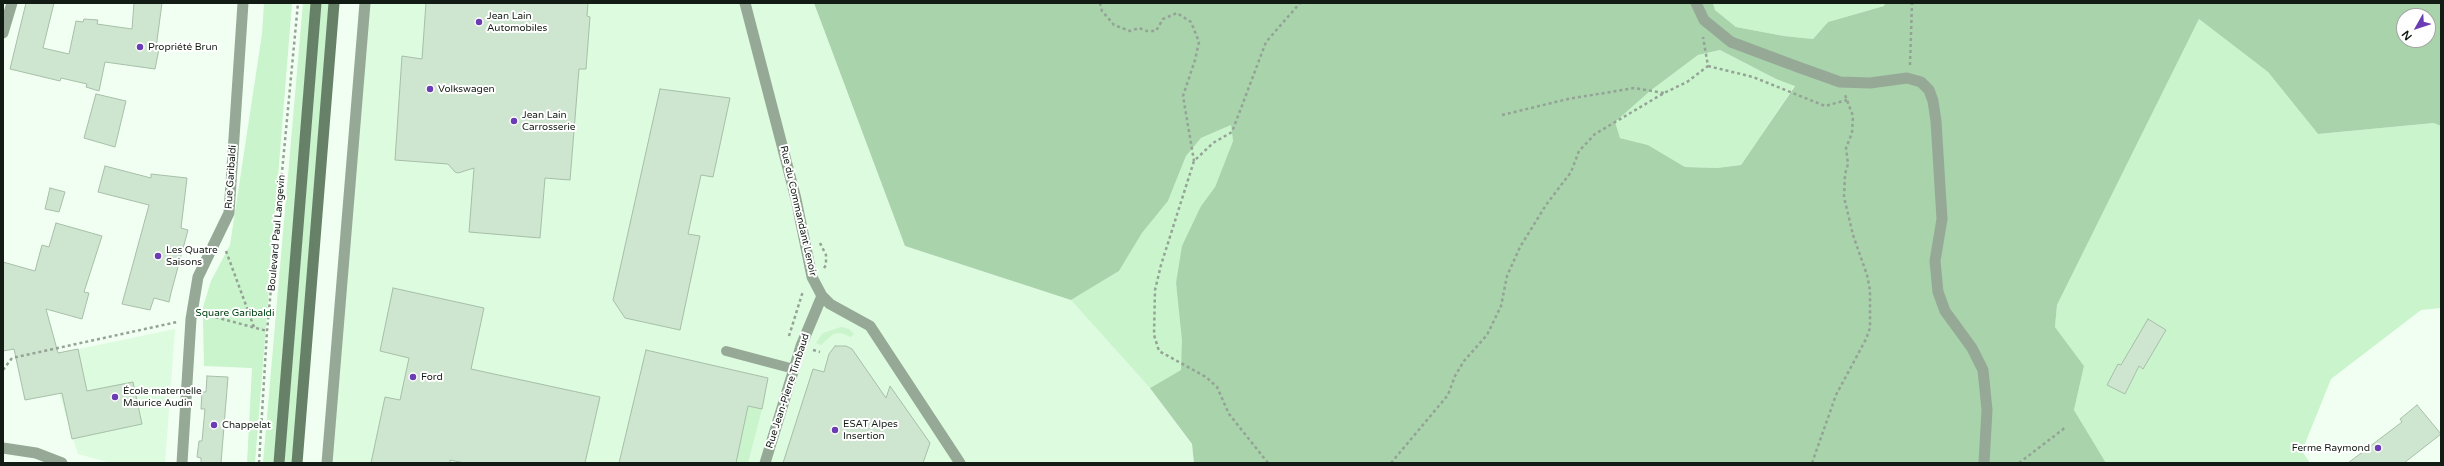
<!DOCTYPE html>
<html>
<head>
<meta charset="utf-8">
<style>
	body { margin:0 }
	#map { position:relative; width:2444px; height:466px; overflow:hidden; background:#f0fff1; font-family:"Varela Round",sans-serif }
	canvas { display:block }
	.frame { position:absolute; inset:0; border:4px solid #131c14; pointer-events:none }
	.north { position:absolute; left:2396px; top:8px; width:40px; height:40px; box-sizing:border-box; background:#fff; border:1px solid #a1a4a1; border-radius:50%; rotate:231deg; font-size:11px; font-weight:700; line-height:16px; text-align:center; color:#131c14 }
	.north::after { content:''; display:block; margin:auto; width:14px; height:18px; background:#6b3db4; clip-path:polygon(50% 0,100% 100%,50% 72%,0 100%) }
</style>
</head>
<body>
<div id="map">
<canvas width="2444" height="466"></canvas>
<div class="frame"></div>
<div class="north">N</div>
</div>
<script>
const context = document.querySelector('canvas').getContext('2d');
context.lineJoin = 'round';
function fillPath(path, color) {
  context.fillStyle = color;
  context.fill(path, 'evenodd');
}
function shape(rows) {
  const path = new Path2D();
  for (const r of rows) {
    path.moveTo(r[0], r[1]);
    for (let i = 2; i < r.length; i += 2) path.lineTo(r[i], r[i + 1]);
  }
  return path;
}
function trace(path, color, width, dash) {
  context.strokeStyle = color;
  context.lineWidth = width;
  context.lineCap = dash ? 'butt' : 'round';
  context.setLineDash(dash || []);
  context.stroke(path);
}
function write(font, color, halo, rows, align = 'center') {
  context.font = font + ' "Varela Round",sans-serif';
  context.lineWidth = 4;
  context.setLineDash([]);
  context.textBaseline = 'middle';
  context.strokeStyle = halo;
  context.fillStyle = color;
  for (const [text, x, y, turn = 0] of rows) {
    context.save();
    context.translate(x, y);
    context.rotate((+turn || 0) * Math.PI / 180);
    context.textAlign = isNaN(turn) ? turn : align;
    if (halo) context.strokeText(text, 0, 0);
    context.fillText(text, 0, 0);
    context.restore();
  }
}
fillPath(shape([
	[368,3,814,3,905,246,1071,300,1150,388,1192,445,1194,463,330,463],
	[175,329,165,463,111,463,78,454,59,393,25,400,17,362]
]), '#ddfbde');
fillPath(shape([
	[264,3,292,3,255,463,247,463,252,368,204,366,203,319,203,307,211,281,230,245,262,34],
	[303,3,311,3,274,463,263,463],
	[321,3,329,3,292,463,284,463],
	[1713,3,1885,3,1884,6,1828,22,1813,39,1784,36,1736,27,1715,10],
	[2199,19,2268,72,2318,134,2435,123,2441,126,2441,308,2421,310,2331,379,2302,451,2310,463,2106,463,2074,410,2084,366,2055,327,2057,305],
	[1720,50,1776,79,1795,85,1741,165,1717,168,1685,167,1648,145,1620,138,1614,122,1650,91,1698,55],
	[1231,125,1233,141,1215,187,1201,206,1176,283,1183,340,1181,370,1150,388,1071,300,1119,271,1142,233,1168,201,1186,156,1201,138],
	[841,327,849,329,854,334,851,337,841,333,833,334,821,345,816,343,823,333],
	[748,406,762,409,748,463,736,463]
]), '#c9f4cc');
fillPath(shape([
	[814,3,1713,3,1715,10,1736,27,1784,36,1813,39,1828,22,1884,6,1885,3,2441,3,2441,126,2434,123,2318,134,2268,72,2199,19,2057,305,2055,327,2084,366,2074,410,2106,463,1194,463,1192,444,1150,388,1181,370,1182,340,1176,283,1182,246,1201,206,1215,187,1233,141,1231,125,1201,138,1186,156,1168,201,1142,233,1119,271,1071,300,905,246],
	[2404,16,2428,16,2428,40,2404,40],
	[1720,50,1776,79,1795,86,1741,165,1717,168,1685,167,1648,145,1620,138,1615,122,1650,91,1698,55]
]), '#a8d3ab');
const building = shape([
	[26,3,54,3,43,48,69,54,76,21,83,22,84,19,98,20,97,24,132,29,134,3,162,3,156,48,159,49,155,69,105,62,99,91,86,87,87,84,61,78,60,81,10,69,26,3],
	[426,3,588,3,587,16,590,17,586,69,579,69,570,180,545,178,540,238,469,232,474,168,458,173,455,172,448,164,395,160,402,56,422,59,426,3],
	[660,89,730,98,713,177,701,175,688,234,700,236,680,330,625,318,613,300,660,89],
	[96,94,126,101,115,147,84,138,96,94],
	[105,166,151,178,151,174,187,178,181,228,188,230,171,293,169,302,154,298,150,310,122,304,149,205,98,192,105,166],
	[50,188,65,192,59,212,45,209,50,188],
	[56,223,102,236,84,292,89,293,82,319,46,309,58,353,78,349,87,391,133,382,142,424,72,439,62,393,25,400,14,349,3,351,3,262,35,271,42,245,49,247,56,223],
	[393,288,484,308,471,369,600,397,585,463,465,463,450,460,450,463,371,463,385,397,400,400,409,358,380,351,393,288],
	[2148,319,2166,330,2143,369,2139,366,2125,394,2107,385,2118,364,2121,365,2148,319],
	[835,346,846,346,852,349,886,398,890,386,930,443,923,463,783,463,813,369,824,372,829,354,835,346],
	[646,350,768,378,762,409,748,406,736,463,619,463,646,350],
	[207,376,228,377,221,463,201,463,201,458,197,457,199,441,202,441,205,409,201,409,202,392,206,392,207,376],
	[2417,405,2441,434,2404,463,2348,463,2402,422,2400,419,2417,405]
]);
fillPath(building, '#cee6cf');
trace(building, '#a7bfa9', 1);
trace(shape([
	[1100,3,1102,11,1114,25,1130,31,1139,28,1147,31,1156,31,1163,19,1177,13,1191,22,1199,42,1195,60,1183,96,1194,161],
	[1910,65,1912,3],
	[1708,66,1753,77,1825,106,1847,100],
	[1502,115,1568,99,1634,88,1664,93],
	[820,243,826,255,826,265,824,268],
	[226,251,254,327],
	[204,314,267,331],
	[789,336,803,291],
	[813,350,820,352],
	[3,370,12,358,177,322],
	[259,463,267,331,298,3],
	[1268,463,1229,414,1217,387,1206,377,1159,351,1154,335,1155,290,1161,265,1194,161,1213,143,1232,132,1266,42,1300,3],
	[1391,463,1448,395,1455,376,1464,361,1487,335,1501,306,1507,276,1520,247,1546,205,1571,172,1579,151,1595,134,1664,93,1687,82,1708,66,1703,37],
	[1812,463,1836,395,1866,339,1870,328,1870,290,1867,275,1853,235,1844,197,1845,174,1848,164,1846,148,1852,133,1853,116,1845,95],
	[2019,463,2066,427]
]), '#95a296', 2.5, [3, 3]);
trace(shape([
	[726,351,794,369]
]), '#96a997', 10);
trace(shape([
	[745,3,796,199,812,277,822,296,830,304,870,326,960,463],
	[1696,3,1704,20,1731,42,1798,67,1840,82,1870,83,1907,78,1921,82,1929,90,1933,101,1936,121,1942,219,1935,261,1938,292,1945,311,1972,348,1983,370,1987,410,1984,463],
	[3,33,12,3],
	[3,448,36,453,62,463],
	[182,463,191,319,198,277,229,213,243,3],
	[327,463,365,3],
	[765,463,801,346,822,296]
]), '#96a997', 11);
trace(shape([
	[279,463,316,3],
	[297,463,334,3]
]), '#678169', 11);
for (const [x, y, r, color] of [
	[479,22,4,"#6b3db4"],
	[140,47,4,"#6b3db4"],
	[430,89,4,"#6b3db4"],
	[514,121,4,"#6b3db4"],
	[158,256,4,"#6b3db4"],
	[413,377,4,"#6b3db4"],
	[115,397,4,"#6b3db4"],
	[214,425,4,"#6b3db4"],
	[835,430,4,"#6b3db4"],
	[2378,448,4,"#6b3db4"]
]) {
  const dot = new Path2D();
  dot.arc(x, y, r, 0, 2 * Math.PI);
  context.fillStyle = color;
  context.fill(dot);
  trace(dot, '#fff', 1.5);
}
write('10px', '#131c14', '#fff', [
	["Jean Lain",487,16],
	["Automobiles",487,28],
	["Propriété Brun",148,47],
	["Volkswagen",438,89],
	["Jean Lain",522,115],
	["Carrosserie",522,127],
	["Les Quatre",166,250],
	["Saisons",166,262],
	["Ford",421,377],
	["École maternelle",123,391],
	["Maurice Audin",123,403],
	["ESAT Alpes",843,424],
	["Insertion",843,436],
	["Chappelat",222,425],
	["Ferme Raymond",2370,448,"right"]
], 'left');
write('10px', '#131c14', '#fff', [
	["Rue Garibaldi",231,177,-86],
	["Rue du Commandant Lenoir",798,211,77],
	["Boulevard Paul Langevin",277,233,-85],
	["Rue Jean-Pierre Timbaud",788,391,-72]
]);
write('10px', '#004211', '#fff', [
	["Square Garibaldi",235,313]
]);
</script>
</body>
</html>
